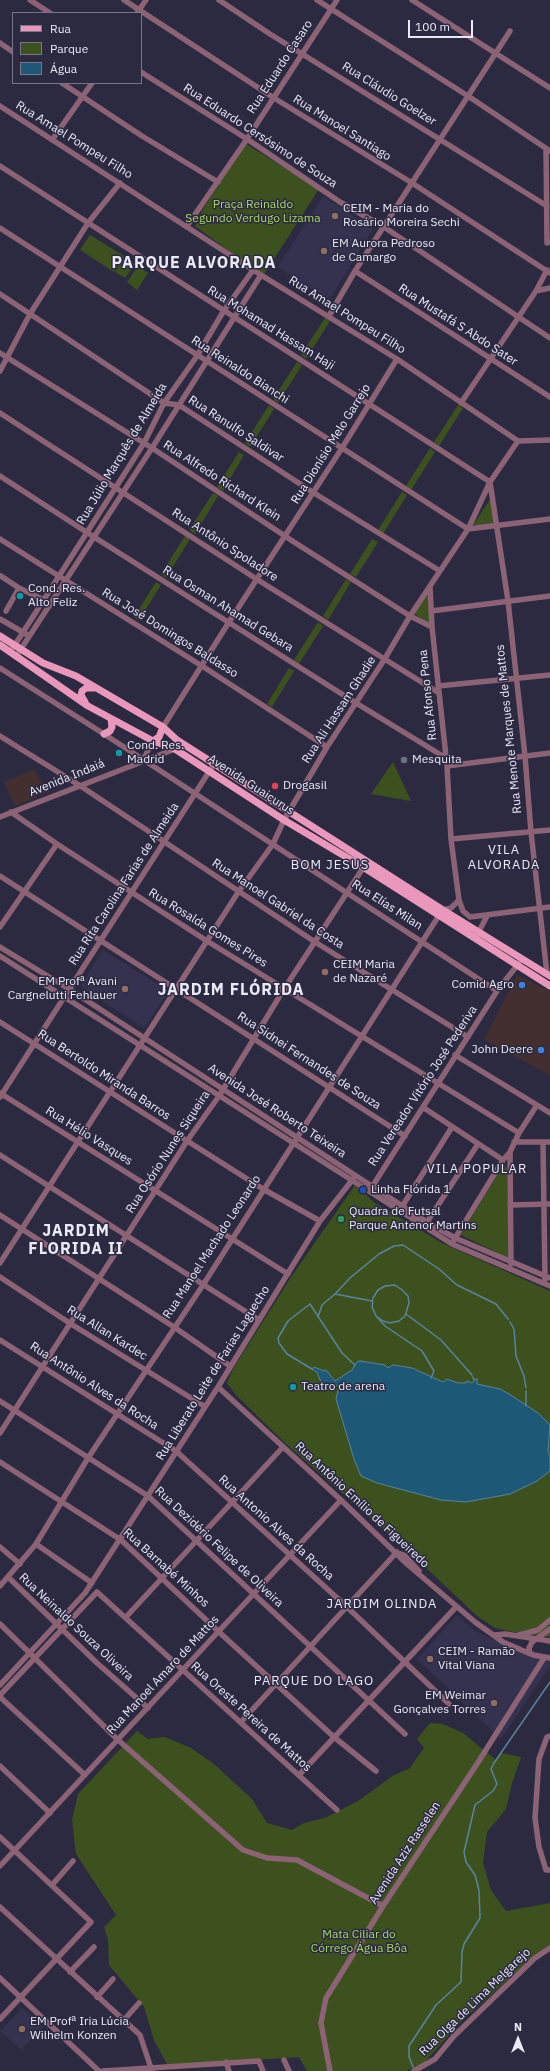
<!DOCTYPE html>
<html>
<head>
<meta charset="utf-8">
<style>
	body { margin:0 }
	#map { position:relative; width:550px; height:2071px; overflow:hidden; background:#2c2a41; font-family:"IBM Plex Sans",sans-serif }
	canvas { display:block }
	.legend { position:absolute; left:12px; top:12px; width:130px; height:72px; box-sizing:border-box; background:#2c2a41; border:1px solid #78768a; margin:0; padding:5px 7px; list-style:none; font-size:12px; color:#e9e9f8 }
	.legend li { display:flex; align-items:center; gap:8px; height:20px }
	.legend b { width:20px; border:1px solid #78768a }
	.north { position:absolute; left:498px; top:2019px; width:40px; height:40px; -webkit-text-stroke:3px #2c2a41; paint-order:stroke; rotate:0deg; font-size:11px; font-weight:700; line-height:16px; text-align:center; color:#e9e9f8 }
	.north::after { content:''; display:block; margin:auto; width:14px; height:18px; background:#e9e9f8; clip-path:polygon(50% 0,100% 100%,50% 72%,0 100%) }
	.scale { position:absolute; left:408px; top:20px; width:65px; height:18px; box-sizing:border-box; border:2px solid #e9e9f8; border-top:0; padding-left:5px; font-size:12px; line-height:14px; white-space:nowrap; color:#e9e9f8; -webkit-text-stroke:3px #2c2a41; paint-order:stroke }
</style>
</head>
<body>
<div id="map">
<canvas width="550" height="2071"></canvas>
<ul class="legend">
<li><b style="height:5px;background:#ea97bc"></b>Rua</li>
<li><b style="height:11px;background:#3d511f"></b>Parque</li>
<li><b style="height:11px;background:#1d5976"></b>Água</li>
</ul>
<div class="north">N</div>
<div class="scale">100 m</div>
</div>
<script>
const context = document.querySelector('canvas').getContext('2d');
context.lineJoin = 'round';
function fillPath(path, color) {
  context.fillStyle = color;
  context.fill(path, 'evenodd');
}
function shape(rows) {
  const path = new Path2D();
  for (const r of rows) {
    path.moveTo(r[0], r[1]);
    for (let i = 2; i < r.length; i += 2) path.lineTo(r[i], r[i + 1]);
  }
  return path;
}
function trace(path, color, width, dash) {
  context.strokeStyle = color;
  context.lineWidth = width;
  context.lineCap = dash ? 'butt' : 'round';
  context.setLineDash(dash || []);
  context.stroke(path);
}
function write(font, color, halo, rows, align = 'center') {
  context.font = font + ' "IBM Plex Sans",sans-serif';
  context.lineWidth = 3;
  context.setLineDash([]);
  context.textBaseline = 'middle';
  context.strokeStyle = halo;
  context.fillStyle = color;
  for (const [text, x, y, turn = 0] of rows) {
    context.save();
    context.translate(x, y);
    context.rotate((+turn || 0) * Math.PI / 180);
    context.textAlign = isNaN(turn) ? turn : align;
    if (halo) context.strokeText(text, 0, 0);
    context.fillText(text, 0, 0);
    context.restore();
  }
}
fillPath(shape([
	[323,196,373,229,329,300,278,267],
	[103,950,169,991,144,1028,80,987],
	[457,1615,475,1631,509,1647,550,1654,550,1666,501,1739,417,1659],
	[22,2008,43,2027,21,2050,0,2031]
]), '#35324f');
fillPath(shape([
	[35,769,45,793,15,806,4,782],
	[517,975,550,991,550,1075,484,1040]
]), '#432f2f');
fillPath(shape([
	[246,144,319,189,263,276,195,226,203,209],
	[90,235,124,256,114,272,80,250],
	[124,257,135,264,125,278,115,272],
	[138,266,148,273,137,290,127,282],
	[325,318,330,321,306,359,301,355],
	[297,362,302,365,278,403,273,399],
	[269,405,274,409,250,447,245,443],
	[458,405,463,408,439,446,434,442],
	[430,448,435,452,411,490,406,486],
	[239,452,244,455,223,491,217,487],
	[402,492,407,495,383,534,378,530],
	[213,493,218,496,195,534,189,530],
	[491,498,494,525,473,525],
	[185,536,190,539,166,578,161,574],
	[372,539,378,542,356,577,350,574],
	[346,579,351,582,328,620,323,616],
	[156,582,161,585,139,620,134,617],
	[428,590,430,624,413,613],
	[318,622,323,626,299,664,294,660],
	[289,668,294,671,272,707,267,704],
	[393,762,411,801,371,794],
	[504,1164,508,1170,510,1259,461,1235],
	[355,1185,375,1203,442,1243,550,1291,550,1637,513,1632,495,1628,477,1616,405,1548,285,1443,236,1395,227,1383,233,1369,291,1277],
	[430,1723,443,1724,463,1733,496,1760,501,1753,521,1757,512,1783,506,1809,487,1832,483,1863,491,1890,506,1911,550,1903,550,1946,534,1956,459,2024,423,2064,405,2071,307,2071,299,2057,168,2066,154,2040,144,2007,109,1965,108,1940,104,1927,116,1915,76,1854,72,1820,78,1794,137,1731,148,1739,165,1737,191,1748,214,1764,252,1799,267,1823,292,1830,304,1823,325,1818,358,1801,394,1775,409,1769,424,1748,417,1739]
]), '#3d511f');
const water = shape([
	[360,1361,385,1365,388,1368,393,1365,412,1368,443,1382,447,1379,458,1383,466,1383,467,1381,472,1383,477,1378,477,1384,500,1389,509,1394,538,1413,550,1425,548,1452,550,1456,550,1471,537,1481,510,1494,466,1502,441,1500,377,1483,361,1476,354,1459,336,1399,339,1387,337,1385,333,1388,328,1389,320,1380,317,1372,312,1369,314,1367,324,1371,326,1370,335,1381,352,1370,357,1362,360,1361]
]);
fillPath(water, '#1d5976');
trace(water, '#5a849d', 1);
trace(shape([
	[335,1294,350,1278,379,1254,394,1246,403,1245,439,1269,457,1285,496,1304,508,1319],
	[406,1314,441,1340,472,1375],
	[376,1316,383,1321,390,1323,399,1321,405,1316,409,1303,408,1296,402,1290,395,1285,385,1286,378,1290,373,1298,372,1307,376,1316,385,1326,422,1351,434,1371,431,1378],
	[318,1317,322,1305,335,1294,372,1301],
	[510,1322,514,1329,516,1356,524,1376,526,1388],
	[312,1369,287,1354,279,1343,278,1338,288,1321,310,1304,342,1353,355,1365],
	[473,1377,474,1380],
	[526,1391,526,1406],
	[414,2069,409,2057,409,2046,436,2005,461,1982,462,1952,464,1944,480,1918,479,1890,475,1875,466,1862,464,1852,475,1805,493,1791,497,1784,491,1769,494,1763,550,1682]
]), '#5a849d', 1.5);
trace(shape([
	[30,0,50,13],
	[124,0,274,98,412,183,550,273],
	[219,0,270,34,547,206],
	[317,0,468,96,550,151],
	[412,0,550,88],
	[137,13,146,0],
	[0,43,13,52],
	[141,72,247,139,340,202,384,227,550,338],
	[62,83,142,136,218,182],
	[0,106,261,275,397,359,518,441],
	[52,140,92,83],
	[546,149,547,243,550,242],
	[0,166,490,482,508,601,525,756,531,832,547,974],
	[187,226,247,139,337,0],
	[0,228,468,529,550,519],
	[355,271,550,397],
	[536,291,550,288],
	[0,294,164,403,179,405,314,493,440,571],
	[329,316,355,271,510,31],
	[0,353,152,448,294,542,410,616,432,627],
	[0,371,30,314,88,223,120,183],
	[461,403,536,291,547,270],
	[0,413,258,580,439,693],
	[518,441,550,440],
	[0,476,94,537,356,703,446,758],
	[0,539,202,666,327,747],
	[1,576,19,588,44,600],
	[430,587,432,627,447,766,451,839,459,900,463,911,470,917,550,907],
	[6,611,19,588],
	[431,611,550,596],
	[0,619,26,634],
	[11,651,116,487,144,443,164,403,197,356,223,312,253,270],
	[19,652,152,448,261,275],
	[0,668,104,734,497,991],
	[438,686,550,675],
	[163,727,229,622,342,448,397,359],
	[0,736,79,785,315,942,468,1037],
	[143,760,153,741],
	[447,766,550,753],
	[11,812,57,844,207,941,519,1133],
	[0,817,175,749],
	[451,839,550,830],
	[0,876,405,1136],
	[443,910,451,908,459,900],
	[0,927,57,844],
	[477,935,487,916],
	[0,947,69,989,427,1222,455,1238,550,1278],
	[0,956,452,1244,550,1286],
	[0,1022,263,1189,320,1221],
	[455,1055,550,1113],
	[0,1093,288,1274],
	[0,1097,214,764],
	[424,1108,503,1160],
	[514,1142,550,1142],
	[543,1143,545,1280],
	[510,1152,511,1264],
	[0,1155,259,1320],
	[370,1190,497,991,519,963],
	[403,1205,452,1127],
	[510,1205,550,1204],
	[0,1215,174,1327,230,1366],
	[427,1222,478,1144],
	[454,1240,503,1160,510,1152,519,1133,537,1105],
	[0,1263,239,891,273,844,284,820,327,747,384,660,410,616,468,529,490,482,518,441],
	[0,1277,71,1324,204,1406],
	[0,1340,176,1451,347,1607,449,1704],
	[218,1387,341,1500,407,1564,475,1622,503,1642,533,1655,550,1658],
	[0,1401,148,1496,405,1734],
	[0,1433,187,1141,219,1096,284,989,365,865],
	[0,1462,121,1540,219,1632,334,1737,376,1771],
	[36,1544,92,1583],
	[0,1547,20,1564],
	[398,1553,404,1555,419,1571],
	[8,1577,97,1663,148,1708],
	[0,1586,36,1544,88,1458,203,1285,438,917],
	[126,1617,283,1447],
	[0,1624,117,1739,243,1850,267,1858,297,1860,383,1906],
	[495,1635,505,1634,550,1641],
	[519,1635,538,1630,550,1620],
	[530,1653,529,1648,532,1642,550,1629],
	[0,1685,85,1593,218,1387,320,1221,353,1179],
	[0,1695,97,1592,337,1810],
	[0,1697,85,1775],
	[241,1722,397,1552],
	[550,1736,547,1737,539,1759,535,1818,539,1847,546,1870,550,1870],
	[0,1766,50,1813],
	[299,1775,456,1607],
	[0,1837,91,1922,0,2019],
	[0,1866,341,1500],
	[52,1885,73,1861],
	[0,1907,140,2035,152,2071],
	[70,1972,94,1947],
	[0,1978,99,2071],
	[97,1997,113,1979],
	[123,2021,139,2003],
	[284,2060,289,2071],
	[226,2062,229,2071],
	[103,2071,259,2061,263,2071],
	[330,2071,321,2023,326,1998,383,1906,477,1764,544,1658],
	[414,2071,435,2059,454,2036,535,1958,550,1948]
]), '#8c6375', 5.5);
trace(shape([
	[0,636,43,663,76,676,163,727,177,740,443,910,550,976],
	[0,645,88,706,153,741,175,749,284,820,363,867,550,986],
	[85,702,81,695,82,691,86,688,95,688],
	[104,734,110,731,112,727,111,719],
	[153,741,159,737,163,727]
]), '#ea97bc', 7);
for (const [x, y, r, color] of [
	[335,216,4,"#8d6e63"],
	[324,251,4,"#8d6e63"],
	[20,596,4,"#0f9aa8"],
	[119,753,4,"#0f9aa8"],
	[404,760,4,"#6b7280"],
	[275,786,4,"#e0444e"],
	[325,972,4,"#8d6e63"],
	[522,985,4,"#3f7fe0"],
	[125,989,4,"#8d6e63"],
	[541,1050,4,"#3f7fe0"],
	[363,1190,4,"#1a4fb4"],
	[341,1219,4,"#2e9e5b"],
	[293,1387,4,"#0f9aa8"],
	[430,1659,4,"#8d6e63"],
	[494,1703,4,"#8d6e63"],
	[22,2029,4,"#8d6e63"]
]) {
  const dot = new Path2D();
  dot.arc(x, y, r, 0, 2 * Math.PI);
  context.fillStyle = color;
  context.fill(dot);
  trace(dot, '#2c2a41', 1.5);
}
write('12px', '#e9e9f8', '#2c2a41', [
	["Rua Eduardo Casaro",280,67,-57],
	["Rua Cláudio Goelzer",389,94,32],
	["Rua Manoel Santiago",342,128,32],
	["Rua Eduardo Cersósimo de Souza",260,136,33],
	["Rua Amael Pompeu Filho",74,140,32],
	["Rua Amael Pompeu Filho",347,315,32],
	["Rua Mustafá S Abdo Sater",458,325,33],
	["Rua Mohamad Hassam Haji",271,328,32],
	["Rua Reinaldo Bianchi",240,370,33],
	["Rua Ranulfo Saldivar",236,429,33],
	["Rua Dionísio Melo Garrejo",331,444,-58],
	["Rua Júlio Marquês de Almeida",122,454,-59],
	["Rua Alfredo Richard Klein",222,481,33],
	["Rua Antônio Spoladore",225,545,33],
	["Rua Osman Ahamad Gebara",228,609,32],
	["Rua José Domingos Baldasso",170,633,32],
	["Rua Afonso Pena",428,695,-96],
	["Rua Ali Hassam Ghadie",339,710,-57],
	["Rua Menote Marques de Mattos",509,729,-96],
	["Avenida Indaiá",67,778,-22],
	["Avenida Guaicurus",251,785,33],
	["Rua Rita Carolina Farias de Almeida",124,884,-57],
	["Rua Manoel Gabriel da Costa",278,904,33],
	["Rua Elías Milan",387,905,33],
	["Rua Rosalda Gomes Pires",208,928,32],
	["Rua Sidnei Fernandes de Souza",309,1061,33],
	["Rua Bertoldo Miranda Barros",104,1075,33],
	["Rua Vereador Vitório José Pederiva",423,1086,-57],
	["Avenida José Roberto Teixeira",277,1111,33],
	["Rua Hélio Vasques",89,1136,32],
	["Rua Osório Nunes Siqueira",168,1152,-57],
	["Rua Manoel Machado Leonardo",212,1247,-57],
	["Rua Allan Kardec",107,1333,32],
	["Rua Liberato Leite de Farias Laguecho",213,1373,-58],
	["Rua Antônio Alves da Rocha",94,1386,33],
	["Rua Antônio Emílio de Figueiredo",362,1505,43],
	["Rua Antonio Alves da Rocha",276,1528,42],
	["Rua Dezidério Felipe de Oliveira",219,1547,43],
	["Rua Barnabé Minhos",166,1568,42],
	["Rua Neinaldo Souza Oliveira",76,1627,43],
	["Rua Manoel Amaro de Mattos",163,1675,-47],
	["Rua Oreste Pereira de Mattos",251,1717,42],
	["Avenida Aziz Rasselen",405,1853,-57],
	["Rua Olga de Lima Melgarejo",475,2002,-44]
]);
write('12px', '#a9d961', '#2c2a41', [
	["Praça Reinaldo",253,205],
	["Segundo Verdugo Lizama",253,219],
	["Mata Ciliar do",359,1935],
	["Córrego Água Bôa",359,1949]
]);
write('12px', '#e9e9f8', '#2c2a41', [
	["CEIM - Maria do",343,209],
	["Rosário Moreira Sechi",343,223],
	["EM Aurora Pedroso",332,244],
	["de Camargo",332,258],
	["Cond. Res.",28,589],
	["Alto Feliz",28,603],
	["Cond. Res.",127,746],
	["Madrid",127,760],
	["Mesquita",412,760],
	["Drogasil",283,786],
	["CEIM Maria",333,965],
	["de Nazaré",333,979],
	["EM Profª Avani",117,982,"right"],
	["Cargnelutti Fehlauer",117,996,"right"],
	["Comid Agro",514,985,"right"],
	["John Deere",533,1050,"right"],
	["Linha Flórida 1",371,1190],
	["Quadra de Futsal",349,1212],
	["Parque Antenor Martins",349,1226],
	["Teatro de arena",301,1387],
	["CEIM - Ramão",438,1652],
	["Vital Viana",438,1666],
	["EM Weimar",486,1696,"right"],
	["Gonçalves Torres",486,1710,"right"],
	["EM Profª Iria Lúcia",30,2022],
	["Wilhelm Konzen",30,2036]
], 'left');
context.letterSpacing = '1px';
write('13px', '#e9e9f8', '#2c2a41', [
	["VILA",504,850],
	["ALVORADA",504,865],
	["BOM JESUS",330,865],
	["VILA POPULAR",477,1169],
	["JARDIM OLINDA",382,1604],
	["PARQUE DO LAGO",314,1681]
]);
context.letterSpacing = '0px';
context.letterSpacing = '1px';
write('bold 16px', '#e9e9f8', '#2c2a41', [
	["PARQUE ALVORADA",194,263],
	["JARDIM FLÓRIDA",231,990],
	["JARDIM",76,1231],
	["FLORIDA II",76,1249]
]);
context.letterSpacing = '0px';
</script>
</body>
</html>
